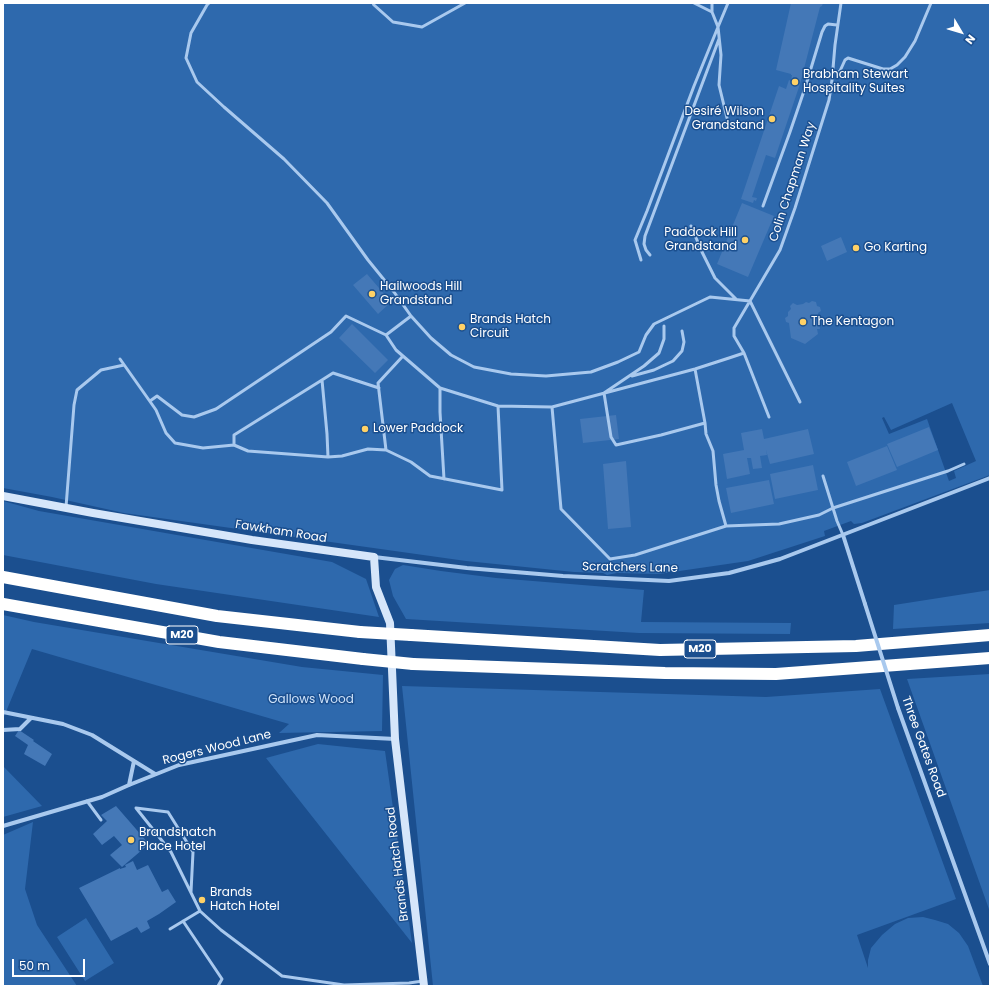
<!DOCTYPE html>
<html>
<head>
<meta charset="utf-8">
<style>
	body { margin:0 }
	#map { position:relative; width:993px; height:989px; overflow:hidden; background:#1b4f8f; font-family:Poppins,sans-serif }
	canvas { display:block }
	.frame { position:absolute; inset:0; border:4px solid #fff; pointer-events:none }
	.north { position:absolute; left:941px; top:12px; width:40px; height:40px; -webkit-text-stroke:3px #1b4f8f; paint-order:stroke; rotate:128deg; font-size:11px; font-weight:700; line-height:16px; text-align:center; color:#fff }
	.north::after { content:''; display:block; margin:auto; width:14px; height:18px; background:#fff; clip-path:polygon(50% 0,100% 100%,50% 72%,0 100%) }
	.scale { position:absolute; left:12px; top:959px; width:73px; height:18px; box-sizing:border-box; border:2px solid #fff; border-top:0; padding-left:5px; font-size:12px; line-height:14px; white-space:nowrap; color:#fff; -webkit-text-stroke:3px #1b4f8f; paint-order:stroke }
</style>
</head>
<body>
<div id="map">
<canvas width="993" height="989"></canvas>
<div class="frame"></div>
<div class="north">N</div>
<div class="scale">50 m</div>
</div>
<script>
const context = document.querySelector('canvas').getContext('2d');
context.lineJoin = 'round';
function fillPath(path, color) {
  context.fillStyle = color;
  context.fill(path, 'evenodd');
}
function shape(rows) {
  const path = new Path2D();
  for (const r of rows) {
    path.moveTo(r[0], r[1]);
    for (let i = 2; i < r.length; i += 2) path.lineTo(r[i], r[i + 1]);
  }
  return path;
}
function trace(path, color, width, dash) {
  context.strokeStyle = color;
  context.lineWidth = width;
  context.lineCap = dash ? 'butt' : 'round';
  context.setLineDash(dash || []);
  context.stroke(path);
}
function write(font, color, halo, rows, align = 'center') {
  context.font = font + ' Poppins,sans-serif';
  context.lineWidth = 3;
  context.setLineDash([]);
  context.textBaseline = 'middle';
  context.strokeStyle = halo;
  context.fillStyle = color;
  for (const [text, x, y, turn = 0] of rows) {
    context.save();
    context.translate(x, y);
    context.rotate((+turn || 0) * Math.PI / 180);
    context.textAlign = isNaN(turn) ? turn : align;
    if (halo) context.strokeText(text, 0, 0);
    context.fillText(text, 0, 0);
    context.restore();
  }
}
fillPath(shape([
	[3,3,990,3,990,475,862,523,854,524,851,521,824,531,825,536,748,561,659,574,617,573,607,575,603,573,574,572,466,561,124,513,52,497,3,488],
	[952,403,976,461,954,471,956,478,949,481,927,419,889,434,882,418,884,417,891,430],
	[3,501,39,511,332,562,366,579,379,617,156,584,3,555],
	[403,565,441,571,496,578,644,590,641,622,791,623,790,634,639,633,406,619,393,596,389,580,395,569],
	[990,590,990,623,893,629,894,605],
	[3,615,34,622,302,667,383,675,382,731,279,733,289,724,32,649,3,719],
	[990,674,990,912,907,679],
	[402,686,766,697,880,689,956,899,857,935,868,968,868,960,871,948,882,935,895,924,908,918,923,917,935,920,948,924,959,933,968,946,983,986,433,986],
	[318,744,385,751,412,943,266,758],
	[3,766,42,806,3,817],
	[33,822,25,889,37,925,77,986,3,986,3,835],
	[86,918,114,963,85,981,57,937]
]), '#2e69ad');
fillPath(shape([
	[791,3,823,3,822,6,820,7,800,84,775,158,766,155,752,197,757,198,756,201,754,200,753,203,741,199,779,86,786,89,789,80,791,81,792,75,791,75,791,74,776,70],
	[742,203,774,216,748,277,717,264],
	[841,237,847,252,827,261,821,246],
	[860,245,861,249,852,252,851,248],
	[367,274,391,302,378,314,353,285],
	[812,301,816,302,817,306,820,307,821,311,818,313,820,329,817,329,818,334,805,344,791,338,789,323,786,322,785,318,788,316,788,312,791,309,790,306,793,303,797,305,803,304,806,302,809,303],
	[352,324,388,360,375,373,339,338],
	[616,415,619,439,583,443,580,419],
	[929,427,938,450,897,467,887,444],
	[762,429,764,439,808,429,814,454,770,464,766,450,767,455,760,456,762,468,753,469,751,458,747,458,750,474,727,479,723,454,744,450,741,433],
	[887,446,897,470,856,486,847,462],
	[626,461,631,527,608,529,603,464],
	[813,465,818,490,775,499,770,474],
	[769,480,774,504,731,513,726,488],
	[19,730,34,740,33,741,52,754,45,766,24,754,28,745,15,736],
	[116,806,149,844,122,867,110,855,122,845,114,836,102,845,93,834,107,821,101,815],
	[133,861,137,870,148,865,162,892,168,889,176,902,159,914,147,921,150,928,141,933,137,927,111,941,79,888,120,868,120,869,126,867,125,865]
]), '#4478b7');
trace(shape([
	[209,3,207,5,191,33,186,58,197,82,224,107,284,159,327,203,368,260,394,292,411,316],
	[373,3,374,5,393,22,422,27,465,3],
	[694,3,712,12],
	[712,3,712,12,718,27,721,55,719,85,727,118],
	[833,72,838,72,840,71,845,60,848,58,883,69,890,69,897,65,905,57,915,41,931,3],
	[763,206,790,132,805,88,822,32,825,26,828,24,837,25],
	[691,226,702,252,715,278,736,299],
	[650,255,646,250,644,244,645,236,719,39],
	[641,260,635,240,647,211,694,86,718,27,728,3],
	[664,326,664,339,659,353,644,366,604,393,611,437,616,445,661,435,705,423],
	[386,335,411,316,431,338,451,355,474,367,511,374,546,376,591,372,618,362,639,352,646,335,654,324,710,297,750,301,800,402],
	[744,353,769,417],
	[120,359,156,410,166,433,175,443,203,448,234,445],
	[695,369,705,423,706,434,713,451,716,485,719,501,726,526,779,524,819,515,833,508,948,471,964,464],
	[632,376,654,370,673,361,682,351,684,342,682,331],
	[322,380,234,435,234,445,248,451,328,457,342,456,368,449,386,450,411,462,430,476,502,490,498,406],
	[440,388,440,412,444,479],
	[150,401,157,396,182,415,194,417,216,409,331,332,346,316,386,335,396,350,440,388,498,406,552,407,695,369,729,358,744,353,734,336,734,328,780,250,795,208,829,100,832,80,835,45,841,3],
	[552,407,561,509,610,559,635,555,726,526],
	[386,450,378,383,403,356],
	[328,457,327,434,322,380,333,373,379,388],
	[823,476,837,521,843,535],
	[66,507,74,405,77,390,101,370,124,365],
	[87,801,101,820],
	[191,892,193,852,168,812,136,808,171,852,200,911,221,930,282,976,344,985,409,983,423,981],
	[183,921,222,979,218,986],
	[170,929,200,911]
]), '#a9c9ee', 3);
trace(shape([
	[843,535,865,604],
	[374,557,467,568,563,576,669,581,729,573,780,559,990,478],
	[898,708,990,964],
	[3,712,63,724,92,735,155,774],
	[3,730,20,729,31,718],
	[129,785,134,761],
	[3,826,102,797,129,785,179,765,317,735,395,739]
]), '#a9c9ee', 4);
trace(shape([
	[3,496,93,513,252,540,374,557,376,587,390,623,395,739,424,986]
]), '#d6e6fa', 8);
trace(shape([
	[3,577,217,616,360,632],
	[3,604,219,642,363,659],
	[411,635,660,650,856,646,990,635],
	[413,664,665,673,776,674,990,658]
]), '#fff', 12);
trace(shape([
	[865,604,898,708]
]), '#a9c9ee', 4);
trace(shape([
	[360,632,411,635],
	[363,659,413,664]
]), '#fff', 12);
for (const [x, y, r, color] of [
	[795,82,4,"#ffd166"],
	[772,119,4,"#ffd166"],
	[745,240,4,"#ffd166"],
	[856,248,4,"#ffd166"],
	[372,294,4,"#ffd166"],
	[803,322,4,"#ffd166"],
	[462,327,4,"#ffd166"],
	[365,429,4,"#ffd166"],
	[131,840,4,"#ffd166"],
	[202,900,4,"#ffd166"]
]) {
  const dot = new Path2D();
  dot.arc(x, y, r, 0, 2 * Math.PI);
  context.fillStyle = color;
  context.fill(dot);
  trace(dot, '#1b4f8f', 1.5);
}
for (const [x, y, w] of [
	[182,635,32],
	[700,649,32]
]) {
  const box = new Path2D();
  box.roundRect(x - w / 2, y - 9, w, 18, 3);
  context.fillStyle = '#1b4f8f';
  context.fill(box);
  trace(box, '#fff', 1);
}
write('bold 11px', '#fff', null, [
	["M20",182,635],
	["M20",700,649]
]);
write('12px', '#fff', '#1b4f8f', [
	["Brabham Stewart",803,75],
	["Hospitality Suites",803,89],
	["Desiré Wilson",764,112,"right"],
	["Grandstand",764,126,"right"],
	["Paddock Hill",737,233,"right"],
	["Grandstand",737,247,"right"],
	["Go Karting",864,248],
	["Hailwoods Hill",380,287],
	["Grandstand",380,301],
	["Brands Hatch",470,320],
	["Circuit",470,334],
	["The Kentagon",811,322],
	["Lower Paddock",373,429],
	["Brandshatch",139,833],
	["Place Hotel",139,847],
	["Brands",210,893],
	["Hatch Hotel",210,907]
], 'left');
write('12px', '#fff', '#1b4f8f', [
	["Colin Chapman Way",793,182,-72],
	["Fawkham Road",281,532,9],
	["Scratchers Lane",630,568,1],
	["Three Gates Road",923,747,70],
	["Rogers Wood Lane",217,748,-14],
	["Brands Hatch Road",398,864,-97]
]);
write('12px', '#cfe3fa', '#1b4f8f', [
	["Gallows Wood",311,700]
]);
</script>
</body>
</html>
